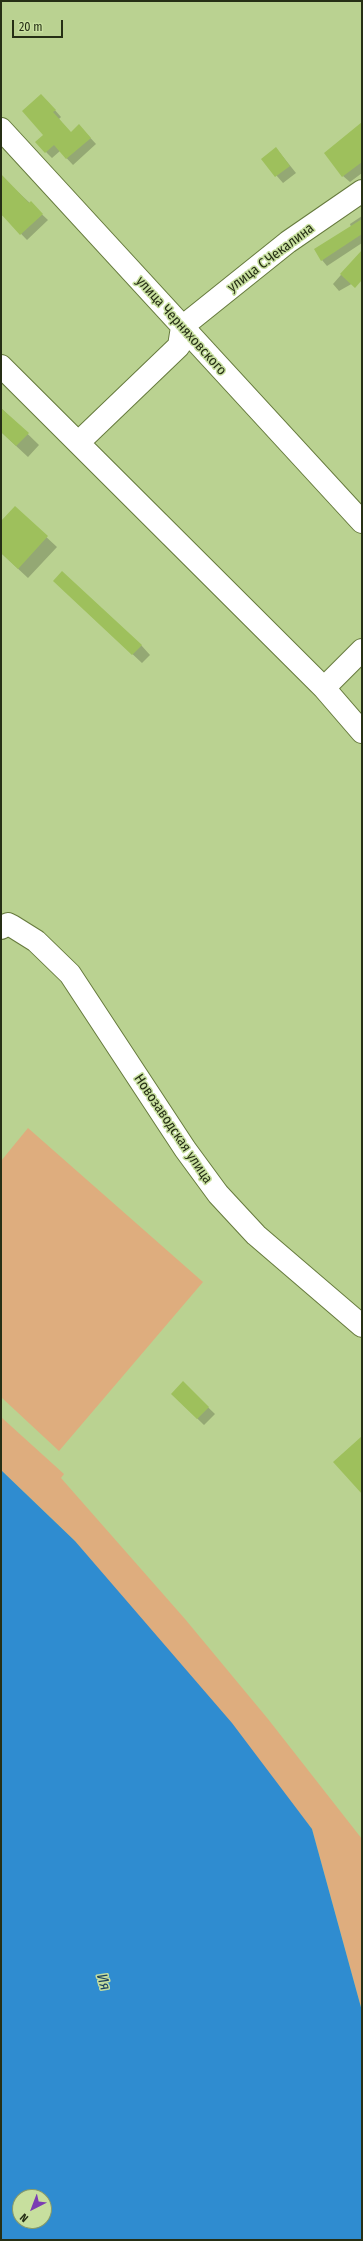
<!DOCTYPE html>
<html>
<head>
<meta charset="utf-8">
<style>
	body { margin:0 }
	#map { position:relative; width:363px; height:2241px; overflow:hidden; background:#bad291; font-family:"Fira Sans Condensed",sans-serif }
	canvas { display:block }
	.frame { position:absolute; inset:0; border:2px solid #262f15; pointer-events:none }
	.north { position:absolute; left:12px; top:2189px; width:40px; height:40px; box-sizing:border-box; background:#c7df9e; border:1px solid #879967; border-radius:50%; rotate:222deg; font-size:11px; font-weight:700; line-height:16px; text-align:center; color:#262f15 }
	.north::after { content:''; display:block; margin:auto; width:14px; height:18px; background:#7b3db3; clip-path:polygon(50% 0,100% 100%,50% 72%,0 100%) }
	.scale { position:absolute; left:12px; top:20px; width:51px; height:18px; box-sizing:border-box; border:2px solid #262f15; border-top:0; padding-left:5px; font-size:12px; line-height:14px; white-space:nowrap; color:#262f15; -webkit-text-stroke:3px #c7df9e; paint-order:stroke }
</style>
</head>
<body>
<div id="map">
<canvas width="363" height="2241"></canvas>
<div class="frame"></div>
<div class="north">N</div>
<div class="scale">20 m</div>
</div>
<script>
const context = document.querySelector('canvas').getContext('2d');
context.lineJoin = 'round';
function fillPath(path, color) {
  context.fillStyle = color;
  context.fill(path, 'evenodd');
}
function shape(rows) {
  const path = new Path2D();
  for (const r of rows) {
    path.moveTo(r[0], r[1]);
    for (let i = 2; i < r.length; i += 2) path.lineTo(r[i], r[i + 1]);
  }
  return path;
}
function trace(path, color, width, dash) {
  context.strokeStyle = color;
  context.lineWidth = width;
  context.lineCap = dash ? 'butt' : 'round';
  context.setLineDash(dash || []);
  context.stroke(path);
}
function write(font, color, halo, rows, align = 'center') {
  context.font = font + ' "Fira Sans Condensed",sans-serif';
  context.lineWidth = 3;
  context.setLineDash([]);
  context.textBaseline = 'middle';
  context.strokeStyle = halo;
  context.fillStyle = color;
  for (const [text, x, y, turn = 0] of rows) {
    context.save();
    context.translate(x, y);
    context.rotate((+turn || 0) * Math.PI / 180);
    context.textAlign = isNaN(turn) ? turn : align;
    if (halo) context.strokeText(text, 0, 0);
    context.fillText(text, 0, 0);
    context.restore();
  }
}
fillPath(shape([
	[28,1128,203,1282,59,1451,1,1397,1,1161],
	[1,1417,64,1474,61,1478,185,1619,268,1719,362,1839,362,2011,312,1829,75,1541,1,1470]
]), '#dead7e');
fillPath(shape([
	[1,1470,75,1541,232,1723,312,1829,362,2011,362,2240,1,2240],
	[20,2197,44,2197,44,2221,20,2221]
]), '#2f8cd0');
fillPath(shape([
	[47,101,61,117,59,119,71,133,85,132,96,144,73,165,60,151,52,158,46,152,45,135],
	[362,124,362,173,350,182,343,176],
	[276,148,296,173,283,183,262,159],
	[1,176,48,220,27,240,3,215,1,217],
	[362,216,362,243,327,266,322,260,351,227,350,224],
	[362,251,362,268,345,279,362,271,362,278,339,291,333,284],
	[1,408,39,445,28,457,1,432],
	[15,508,57,547,28,578,1,553,1,523],
	[54,581,141,645,150,655,142,663],
	[183,1383,215,1414,204,1425,172,1394]
]), '#0003');
fillPath(shape([
	[41,94,56,110,53,112,71,132,79,124,91,138,66,159,54,145,45,153,35,142,43,135,22,111],
	[362,122,362,162,342,177,324,153],
	[276,147,290,166,275,177,261,159],
	[1,174,29,203,31,201,43,214,20,235,1,214],
	[362,219,362,234,321,261,314,249],
	[362,250,362,280,355,288,340,274],
	[1,408,29,433,16,446,1,432],
	[15,506,48,536,18,569,1,553,1,521],
	[62,571,142,645,132,655,53,581],
	[183,1381,209,1407,197,1419,171,1394],
	[362,1436,362,1494,333,1462]
]), '#9ec05c');
const minor = shape([
	[1,129,362,522],
	[182,327,288,242,362,191],
	[1,366,324,688,362,732],
	[79,442,179,346,182,327],
	[324,688,362,650],
	[1,928,8,924,12,926,36,941,70,974,185,1149,218,1194,256,1235,362,1326]
]);
trace(minor, '#667a3d', 24);
trace(minor, '#fff', 22);
write('14px', '#262f15', '#c7df9e', [
	["улица С.Чекалина",271,258,-37],
	["улица Черняховского",181,326,48],
	["Новозаводская улица",173,1129,56]
]);
write('italic 15px', '#1e4360', '#c7df9e', [
	["Ия",103,1982,74]
]);
</script>
</body>
</html>
